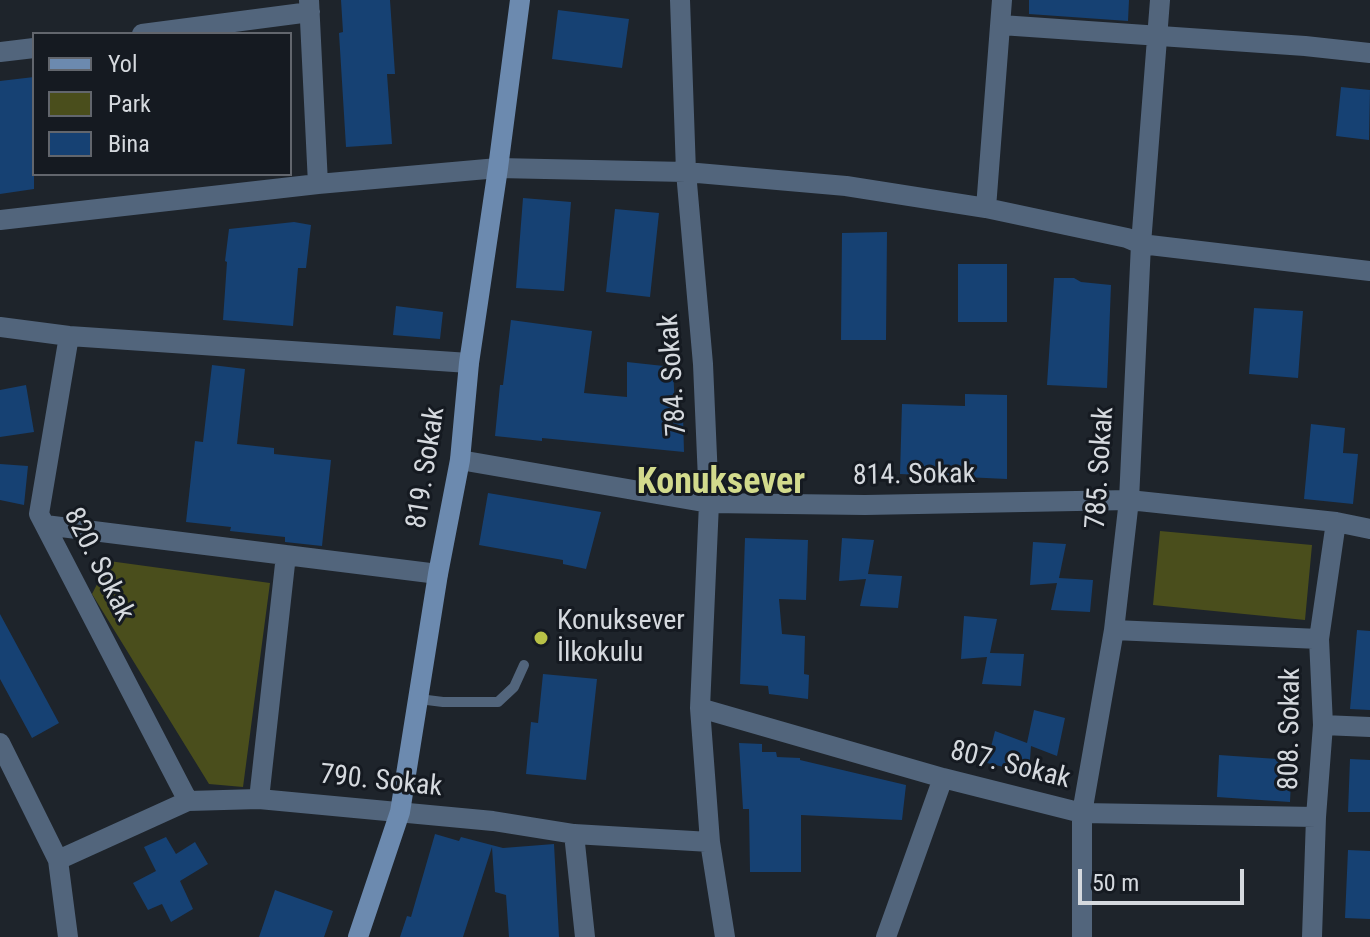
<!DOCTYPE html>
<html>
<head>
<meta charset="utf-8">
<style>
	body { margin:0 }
	#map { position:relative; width:1370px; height:937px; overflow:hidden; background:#1e242b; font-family:"Roboto Condensed",sans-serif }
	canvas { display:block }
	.legend { position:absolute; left:32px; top:32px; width:260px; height:144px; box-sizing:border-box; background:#151a21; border:2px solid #62666d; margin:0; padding:10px 14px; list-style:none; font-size:24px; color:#d5d9de }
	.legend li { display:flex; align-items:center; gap:16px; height:40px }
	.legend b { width:40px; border:2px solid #62666d }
	.scale { position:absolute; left:1078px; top:869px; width:166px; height:36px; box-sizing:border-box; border:4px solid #d5d9de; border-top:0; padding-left:10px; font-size:24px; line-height:28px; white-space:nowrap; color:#d5d9de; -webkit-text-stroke:6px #151a21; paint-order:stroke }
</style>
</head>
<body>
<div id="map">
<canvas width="1370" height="937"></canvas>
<ul class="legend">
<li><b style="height:10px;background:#6c8aaf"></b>Yol</li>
<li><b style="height:22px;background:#4a4e1c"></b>Park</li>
<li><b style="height:22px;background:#164173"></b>Bina</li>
</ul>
<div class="scale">50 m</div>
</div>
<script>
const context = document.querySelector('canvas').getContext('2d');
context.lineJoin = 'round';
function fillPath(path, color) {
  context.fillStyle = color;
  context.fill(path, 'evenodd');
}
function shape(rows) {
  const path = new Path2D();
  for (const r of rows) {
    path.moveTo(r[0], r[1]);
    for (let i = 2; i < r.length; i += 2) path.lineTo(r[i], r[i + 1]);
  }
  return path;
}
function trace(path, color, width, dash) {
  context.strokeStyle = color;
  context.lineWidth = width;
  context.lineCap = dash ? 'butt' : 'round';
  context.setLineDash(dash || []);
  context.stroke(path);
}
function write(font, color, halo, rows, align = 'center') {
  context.font = font + ' "Roboto Condensed",sans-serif';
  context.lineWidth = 6;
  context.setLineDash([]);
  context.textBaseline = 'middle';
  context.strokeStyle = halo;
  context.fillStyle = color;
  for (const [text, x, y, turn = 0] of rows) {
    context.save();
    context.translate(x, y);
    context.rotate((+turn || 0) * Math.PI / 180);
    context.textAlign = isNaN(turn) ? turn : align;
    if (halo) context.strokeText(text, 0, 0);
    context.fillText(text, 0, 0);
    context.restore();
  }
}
fillPath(shape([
	[1160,531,1312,545,1305,620,1153,605],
	[109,561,270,583,243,787,209,784,92,594]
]), '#4a4e1c');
fillPath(shape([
	[341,0,390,0,395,74,387,74,392,144,346,147,339,33,343,32],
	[1029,0,1129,0,1128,21,1029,14],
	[558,10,629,19,622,68,552,59],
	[34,77,34,189,0,194,0,81],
	[1341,87,1370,90,1369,140,1336,136],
	[523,198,571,202,564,291,516,288],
	[615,209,659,213,650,297,606,292],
	[294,222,311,225,306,268,298,268,293,326,223,320,227,262,225,261,229,229],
	[887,232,886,340,841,340,842,233],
	[958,264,1007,264,1007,322,958,322],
	[1054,278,1074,278,1081,282,1111,285,1107,388,1047,385],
	[396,306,443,312,440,339,393,335],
	[1254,308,1303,311,1298,378,1249,374],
	[511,320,592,331,584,393,627,397,627,362,673,367,675,410,683,416,684,452,542,438,542,441,495,436,500,385,503,385],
	[212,365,245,369,237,444,274,448,274,454,331,460,322,546,285,542,285,537,230,531,231,527,186,522,195,441,203,442],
	[26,385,34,432,0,437,0,390],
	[965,394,1007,395,1007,479,900,474,902,404,965,406],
	[1311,424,1345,428,1343,453,1358,454,1353,504,1304,499],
	[0,464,28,466,24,505,0,500],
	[488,493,601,512,586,569,563,564,563,560,479,545],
	[745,538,808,540,806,600,779,599,782,634,805,636,804,674,809,675,808,699,769,694,768,686,740,684],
	[842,538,874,540,868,574,902,576,898,608,860,606,866,579,839,581],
	[1033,542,1066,544,1059,578,1093,580,1090,612,1051,610,1057,583,1030,585],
	[0,614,59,723,32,738,0,679],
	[964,616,997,619,990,653,1024,654,1021,686,982,684,987,657,961,659],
	[1357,630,1370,631,1370,710,1350,709],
	[543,674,597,679,586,780,526,774,531,722,538,723],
	[1034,710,1065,718,1057,756,1031,746,1029,773,987,763,995,731,1027,743],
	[739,743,762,744,762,752,776,752,777,757,800,758,800,760,906,785,902,820,801,815,801,872,750,872,749,809,743,809],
	[1219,755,1292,760,1290,802,1217,797],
	[1350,759,1370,760,1370,812,1348,812],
	[435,834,459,841,461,837,503,848,554,844,559,937,509,937,506,895,495,892,492,847,463,937,400,937,407,916,411,917],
	[166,837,176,854,195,842,208,864,180,881,193,909,171,922,162,904,148,910,133,883,156,871,144,847],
	[1348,850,1370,851,1370,919,1345,918],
	[275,890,333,911,324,937,259,937]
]), '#164173');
trace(shape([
	[419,699,443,702,498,702,514,687,524,665]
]), '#52657c', 10);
trace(shape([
	[309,0,318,184],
	[680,0,686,172,703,364,709,503,700,708,710,842,725,937],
	[1001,25,1305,46,1370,53],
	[142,34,310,12],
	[0,52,34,48],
	[986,208,1002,0],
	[0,220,318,184,498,168,686,172,846,186,986,208,1127,238,1141,244,1370,271],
	[0,327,69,336,469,363],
	[69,336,39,514,188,801],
	[460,460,709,503,865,505,1129,500,1336,522,1370,529],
	[45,525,438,574],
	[1114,630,1319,639],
	[700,708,943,778,1082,813,1316,817],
	[1323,725,1370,727],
	[0,743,58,860,68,937],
	[259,799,286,555],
	[574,834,585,937],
	[58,860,188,801,259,799,493,821,574,834,710,842],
	[886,937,943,778],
	[1082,937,1082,813,1114,630,1129,500,1141,244,1160,0],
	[1312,937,1316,817,1323,725,1319,639,1336,522]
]), '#52657c', 20);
trace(shape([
	[358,937,400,812,438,574,460,460,469,363,498,168,520,0]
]), '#6c8aaf', 20);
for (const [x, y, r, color] of [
	[541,638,8,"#b8c147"]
]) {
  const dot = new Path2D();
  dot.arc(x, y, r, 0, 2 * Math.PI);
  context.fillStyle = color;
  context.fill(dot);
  trace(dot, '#151a21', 3);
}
write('28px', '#d5d9de', '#151a21', [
	["784. Sokak",674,375,-94],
	["819. Sokak",427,468,-81],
	["785. Sokak",1101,468,-86],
	["814. Sokak",914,476,-1],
	["820. Sokak",98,565,63],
	["808. Sokak",1291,729,-89],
	["807. Sokak",1010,766,14],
	["790. Sokak",381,782,6]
]);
write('28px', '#d5d9de', '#151a21', [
	["Konuksever",557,622],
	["İlkokulu",557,654]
], 'left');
write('bold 36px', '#d2da8c', '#151a21', [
	["Konuksever",721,484]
]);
</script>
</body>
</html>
